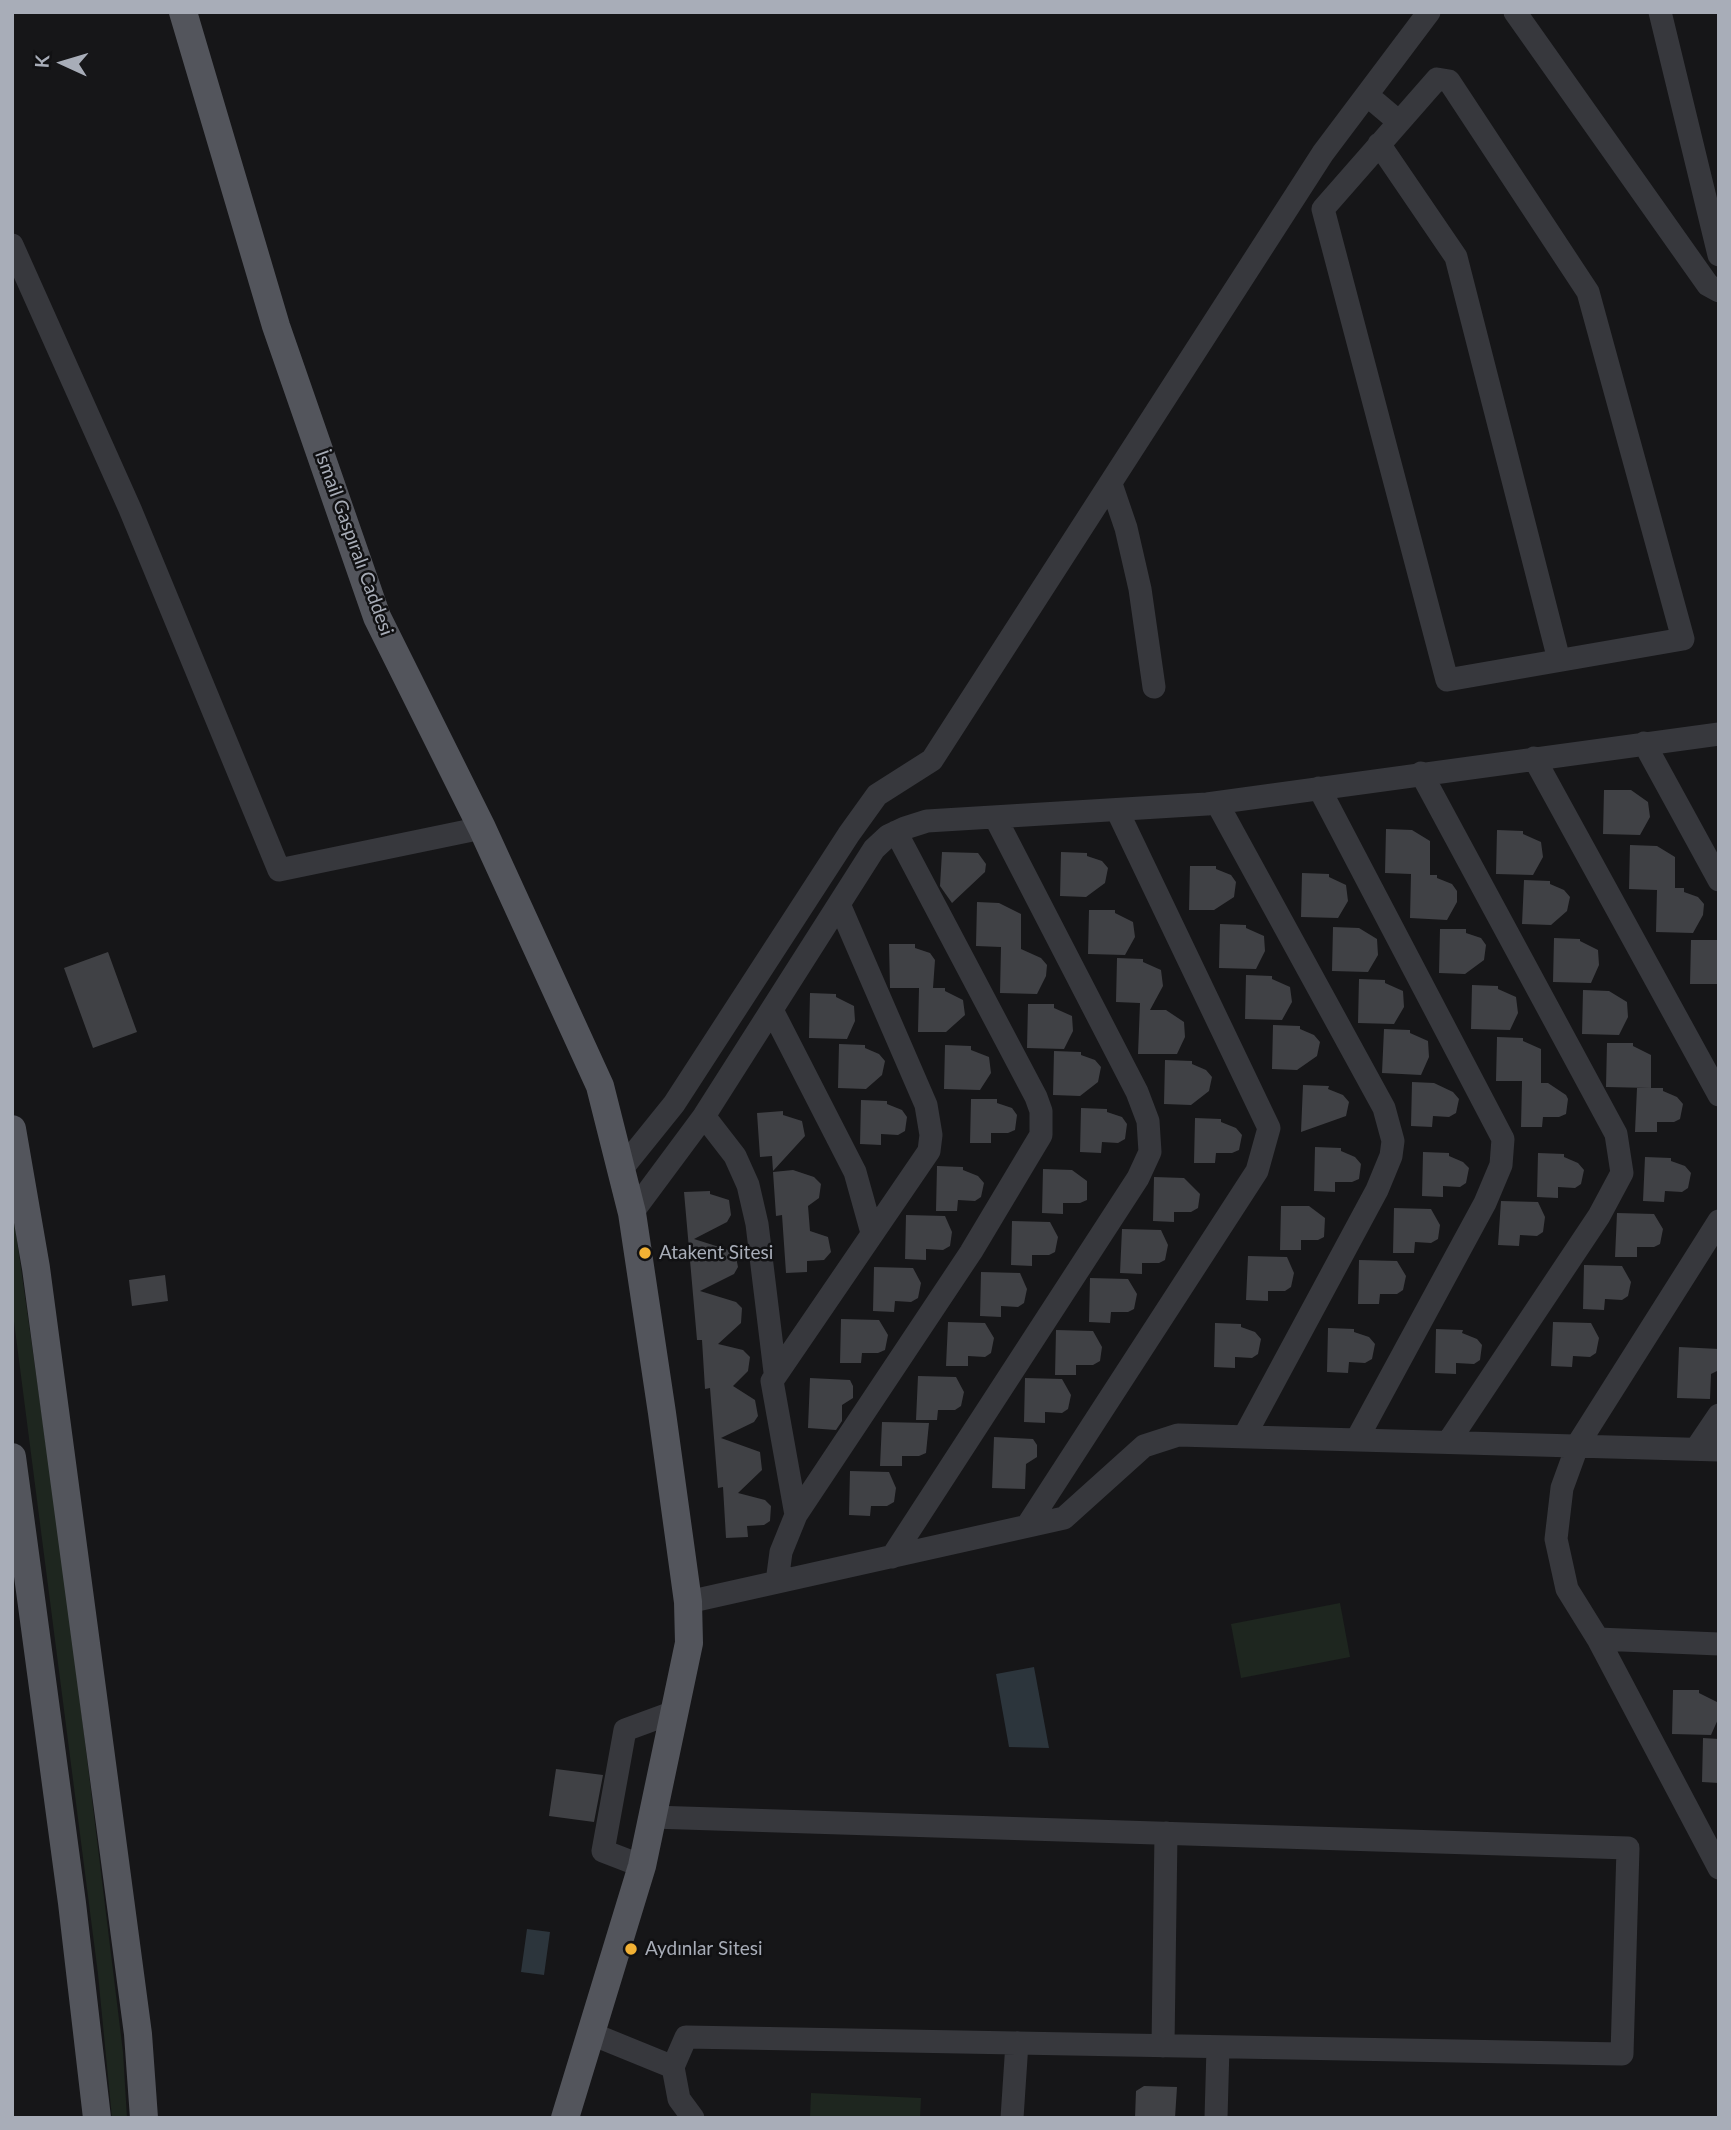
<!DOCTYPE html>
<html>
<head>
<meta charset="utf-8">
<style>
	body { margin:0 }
	#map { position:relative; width:1731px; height:2130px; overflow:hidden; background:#161618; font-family:Lato,sans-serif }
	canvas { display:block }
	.frame { position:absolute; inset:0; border:14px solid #a8adb8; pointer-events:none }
	.north { position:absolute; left:28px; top:28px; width:70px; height:70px; -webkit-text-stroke:5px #111113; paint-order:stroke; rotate:274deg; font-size:19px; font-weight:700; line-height:28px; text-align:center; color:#a8adb8 }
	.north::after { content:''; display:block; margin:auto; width:24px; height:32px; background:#a8adb8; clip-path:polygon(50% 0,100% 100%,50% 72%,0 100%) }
</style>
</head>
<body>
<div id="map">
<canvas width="1731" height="2130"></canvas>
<div class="frame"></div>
<div class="north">K</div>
</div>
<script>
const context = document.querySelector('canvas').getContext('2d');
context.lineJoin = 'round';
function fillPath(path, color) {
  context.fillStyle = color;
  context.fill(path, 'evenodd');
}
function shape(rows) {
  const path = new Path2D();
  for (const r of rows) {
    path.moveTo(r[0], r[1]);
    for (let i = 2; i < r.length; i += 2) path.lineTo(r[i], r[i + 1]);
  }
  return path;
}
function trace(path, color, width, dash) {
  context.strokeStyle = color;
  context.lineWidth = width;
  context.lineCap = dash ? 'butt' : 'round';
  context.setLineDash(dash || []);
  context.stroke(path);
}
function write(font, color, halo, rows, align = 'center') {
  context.font = font + ' Lato,sans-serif';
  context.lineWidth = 5;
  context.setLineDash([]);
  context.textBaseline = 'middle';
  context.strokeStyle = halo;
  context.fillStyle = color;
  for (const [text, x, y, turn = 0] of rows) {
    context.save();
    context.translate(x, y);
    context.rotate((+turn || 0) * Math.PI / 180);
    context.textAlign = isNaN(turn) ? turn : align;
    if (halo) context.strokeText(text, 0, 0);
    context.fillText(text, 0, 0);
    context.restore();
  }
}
fillPath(shape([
	[12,1205,64,1571,123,2052,127,2118,112,2118,98,1974,12,1306],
	[1340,1603,1350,1657,1241,1678,1231,1624],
	[811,2093,921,2098,920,2118,810,2118]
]), '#1e261f');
fillPath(shape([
	[1034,1667,1049,1748,1009,1747,996,1674],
	[527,1929,550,1932,544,1975,521,1972]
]), '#2c353c');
fillPath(shape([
	[1604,790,1631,790,1648,802,1650,817,1640,835,1603,834],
	[1386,829,1412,830,1430,841,1430,875,1437,875,1437,878,1452,884,1457,891,1457,902,1447,920,1410,918,1411,874,1385,873],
	[1497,830,1523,831,1523,834,1541,842,1543,857,1533,875,1496,874],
	[1630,845,1657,846,1675,857,1675,888,1684,888,1684,892,1698,897,1704,904,1703,915,1693,933,1656,932,1657,890,1629,889],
	[942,852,978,853,986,864,985,872,952,903,940,886],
	[1061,852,1087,853,1087,856,1102,861,1108,868,1105,883,1086,897,1060,896],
	[1190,866,1216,866,1216,869,1231,875,1236,882,1234,897,1214,910,1189,910],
	[1302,873,1329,874,1329,877,1346,885,1348,901,1338,918,1301,917],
	[1524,880,1550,881,1550,884,1564,890,1570,897,1567,911,1551,925,1522,924],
	[977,902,999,903,1021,914,1021,949,1041,958,1047,965,1046,976,1037,994,1000,993,1001,947,976,946],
	[1089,910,1115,910,1115,913,1133,922,1135,937,1125,955,1088,954],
	[1220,924,1246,925,1246,928,1264,936,1265,951,1256,969,1219,968],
	[1333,927,1359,928,1377,939,1378,955,1368,972,1332,971],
	[1440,929,1466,929,1466,933,1481,938,1486,945,1484,960,1465,974,1439,973],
	[1554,938,1580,939,1580,941,1598,950,1599,965,1591,983,1553,982],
	[1691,940,1718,940,1719,984,1690,984],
	[889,944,915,944,915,948,930,953,935,960,933,988,945,988,945,991,963,1000,965,1015,946,1032,918,1032,919,988,890,988],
	[108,952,137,1032,93,1048,64,968],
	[1117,958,1143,959,1143,962,1161,970,1163,986,1150,1010,1166,1010,1184,1022,1185,1037,1177,1054,1138,1054,1140,1003,1116,1002],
	[1246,975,1272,976,1272,979,1290,987,1292,1002,1282,1020,1245,1019],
	[1359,979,1385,980,1385,983,1403,991,1404,1007,1394,1024,1358,1023],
	[1472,985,1498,986,1498,989,1516,997,1518,1013,1510,1030,1471,1029],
	[1583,990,1609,991,1627,1002,1628,1017,1619,1035,1582,1034],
	[810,993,836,994,836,997,854,1006,855,1021,847,1039,809,1038],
	[1028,1004,1054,1004,1054,1008,1072,1016,1073,1031,1064,1049,1027,1048],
	[1273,1025,1300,1026,1300,1029,1314,1035,1320,1042,1317,1056,1297,1070,1272,1069],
	[1384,1029,1410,1030,1410,1033,1428,1041,1429,1057,1421,1075,1382,1073],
	[1497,1037,1523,1038,1523,1041,1541,1049,1541,1083,1548,1083,1566,1095,1568,1099,1566,1114,1559,1117,1543,1117,1542,1127,1521,1127,1522,1081,1496,1081],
	[1607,1043,1633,1043,1633,1046,1651,1055,1651,1088,1606,1087],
	[839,1044,865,1045,865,1048,879,1054,885,1061,882,1075,866,1089,838,1088],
	[945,1045,971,1046,971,1050,989,1057,991,1073,980,1090,944,1089],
	[1054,1051,1081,1052,1081,1055,1095,1060,1101,1067,1098,1082,1080,1096,1053,1095],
	[1165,1060,1192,1061,1192,1064,1206,1070,1212,1077,1209,1091,1191,1105,1164,1104],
	[1412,1082,1434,1083,1453,1092,1459,1099,1456,1113,1449,1117,1433,1116,1432,1127,1411,1126],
	[1303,1085,1329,1086,1328,1089,1343,1095,1349,1102,1346,1116,1301,1132],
	[1637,1088,1663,1088,1663,1091,1677,1097,1683,1104,1680,1119,1674,1122,1657,1122,1657,1132,1635,1132],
	[971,1099,997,1099,997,1103,1012,1108,1017,1115,1015,1130,1008,1133,991,1133,991,1143,970,1143],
	[861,1100,887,1101,887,1104,902,1110,907,1117,905,1131,898,1135,881,1134,881,1145,860,1144],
	[1081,1108,1107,1109,1107,1112,1122,1117,1127,1124,1125,1139,1118,1143,1102,1142,1101,1153,1080,1152],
	[783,1111,783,1115,802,1121,805,1136,773,1171,772,1156,760,1157,757,1113],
	[1195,1118,1221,1119,1221,1122,1236,1128,1242,1135,1239,1150,1232,1153,1216,1153,1215,1163,1194,1163],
	[1315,1147,1341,1148,1341,1151,1355,1157,1361,1164,1359,1179,1352,1182,1335,1182,1335,1192,1314,1191],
	[1423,1152,1449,1153,1449,1156,1463,1162,1469,1168,1466,1183,1460,1187,1443,1186,1443,1197,1422,1196],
	[1538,1153,1564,1154,1564,1157,1578,1163,1584,1170,1581,1184,1575,1188,1558,1187,1558,1198,1537,1197],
	[1645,1157,1671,1158,1671,1161,1685,1166,1691,1173,1688,1188,1682,1192,1665,1191,1664,1202,1643,1201],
	[937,1166,963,1167,963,1170,978,1176,984,1183,981,1197,975,1201,958,1200,957,1211,936,1211],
	[1043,1169,1072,1170,1087,1181,1087,1200,1080,1203,1063,1203,1063,1214,1042,1213],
	[793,1170,814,1177,821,1184,819,1198,808,1206,810,1231,828,1237,831,1252,824,1260,807,1261,807,1272,786,1273,782,1215,776,1216,773,1172],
	[1154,1177,1184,1178,1200,1194,1198,1208,1191,1212,1174,1212,1174,1222,1153,1221],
	[710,1191,710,1194,729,1200,731,1215,727,1222,694,1239,735,1252,738,1267,734,1274,700,1291,736,1302,742,1308,741,1323,718,1344,743,1350,750,1357,748,1371,733,1386,755,1400,758,1416,754,1422,721,1438,760,1452,762,1470,738,1493,765,1500,771,1506,770,1521,764,1525,747,1526,748,1537,726,1538,723,1487,718,1488,710,1388,705,1389,702,1340,697,1340,684,1192],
	[1501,1201,1538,1202,1545,1217,1543,1232,1537,1236,1520,1235,1519,1246,1498,1245],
	[1281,1206,1309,1206,1325,1218,1324,1237,1318,1240,1301,1240,1301,1250,1280,1250],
	[1394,1208,1431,1209,1440,1225,1438,1239,1431,1243,1415,1242,1414,1253,1393,1253],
	[1617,1213,1654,1214,1663,1229,1660,1244,1654,1247,1637,1247,1637,1257,1615,1257],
	[906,1215,945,1216,952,1232,950,1246,943,1250,926,1249,926,1260,905,1259],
	[1012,1221,1050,1222,1058,1237,1055,1252,1049,1255,1032,1255,1032,1266,1011,1265],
	[1122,1229,1161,1230,1168,1245,1165,1260,1159,1263,1142,1263,1142,1274,1120,1273],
	[1248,1256,1287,1257,1294,1273,1291,1287,1285,1291,1268,1291,1268,1301,1246,1300],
	[1359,1260,1397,1261,1406,1276,1403,1290,1397,1294,1380,1294,1379,1304,1358,1304],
	[1584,1265,1622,1266,1631,1282,1628,1296,1622,1300,1605,1299,1604,1310,1583,1309],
	[874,1267,913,1268,921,1283,918,1298,911,1302,895,1301,894,1312,873,1311],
	[981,1272,1020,1273,1027,1289,1024,1303,1018,1307,1001,1306,1001,1317,980,1316],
	[165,1275,168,1301,132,1306,129,1280],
	[1090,1278,1128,1279,1137,1294,1134,1309,1128,1312,1111,1312,1110,1323,1089,1322],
	[841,1319,879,1320,888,1335,885,1350,878,1353,862,1353,861,1363,840,1363],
	[948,1322,985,1323,994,1338,991,1353,985,1357,968,1356,968,1366,946,1366],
	[1553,1322,1591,1323,1599,1338,1596,1353,1590,1357,1573,1356,1572,1367,1551,1366],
	[1215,1323,1241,1324,1241,1327,1255,1332,1261,1339,1258,1354,1252,1358,1235,1357,1235,1368,1214,1367],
	[1328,1328,1354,1329,1354,1332,1369,1337,1375,1344,1372,1359,1365,1363,1349,1362,1348,1373,1327,1372],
	[1436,1329,1463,1330,1462,1333,1477,1339,1482,1345,1480,1360,1474,1364,1456,1363,1456,1374,1435,1373],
	[1056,1330,1093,1331,1102,1347,1100,1361,1093,1365,1076,1365,1076,1375,1055,1375],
	[1679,1347,1719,1349,1719,1370,1711,1374,1710,1399,1677,1398],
	[918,1376,956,1377,964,1392,961,1406,955,1410,938,1410,937,1420,916,1420],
	[810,1378,850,1380,853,1386,853,1398,842,1405,842,1421,836,1430,808,1428],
	[1025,1378,1062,1379,1071,1395,1068,1409,1062,1413,1045,1412,1045,1423,1024,1422],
	[882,1422,929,1423,926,1453,919,1456,902,1456,902,1466,880,1466],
	[994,1437,1033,1439,1037,1445,1037,1457,1026,1464,1025,1489,992,1488],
	[850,1471,889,1472,896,1488,894,1502,887,1506,871,1506,870,1516,849,1515],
	[1673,1690,1699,1690,1699,1693,1719,1703,1719,1717,1711,1735,1672,1734],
	[1703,1738,1719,1739,1719,1783,1702,1782],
	[556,1769,603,1775,594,1822,549,1816],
	[1144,2086,1177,2087,1175,2118,1135,2118,1136,2091]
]), '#404145');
trace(shape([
	[1515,12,1708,285,1719,291],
	[1660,12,1719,255],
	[1437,79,1449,81,1588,292,1683,639,1447,680,1323,209,1437,79],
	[1367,95,1399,122],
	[1379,144,1456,257,1559,660],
	[12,245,130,509,279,870,482,828],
	[1111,484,1126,528,1140,589,1154,687],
	[1644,743,1719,880],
	[1534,758,1719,1095],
	[1421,773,1616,1134,1622,1173,1599,1216,1449,1441],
	[1319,788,1503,1139,1501,1165,1485,1203,1357,1439],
	[1217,803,1384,1108,1393,1141,1391,1156,1377,1190,1244,1437],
	[772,1010,855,1172,872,1233],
	[704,1116,735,1156,748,1185,757,1224,775,1372],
	[620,1171,674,1104,849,834,877,795,932,760,1323,153,1429,12],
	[632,1213,704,1116,874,849,888,836,905,828,927,821,1207,804,1719,734],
	[1719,1221,1578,1444,1562,1488,1556,1539,1567,1589,1598,1639,1719,1868],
	[1696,1449,1719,1415],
	[796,1515,772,1381,929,1151,931,1135,926,1105,839,904],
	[1027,1526,1257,1171,1269,1128,1117,810],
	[892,1557,1138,1178,1150,1152,1148,1121,1137,1092,995,817],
	[777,1582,781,1552,796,1515,971,1252,1041,1135,1041,1111,1036,1097,896,832],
	[688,1602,1064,1518,1144,1446,1178,1435,1719,1450],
	[1598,1639,1719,1644],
	[652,1817,1628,1848,1622,2054,686,2037,673,2067,679,2099,693,2118],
	[642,1866,603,1851,625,1730,674,1712],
	[592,2034,673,2067],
	[1163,2046,1166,1833],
	[1012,2118,1017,2043],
	[1216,2118,1218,2047]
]), '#37383d', 23);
trace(shape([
	[183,12,276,326,377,617,482,828,600,1086,632,1213,662,1413,688,1602,689,1643,642,1866,565,2118],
	[12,1129,36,1268,138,2034,144,2118],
	[12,1457,72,1903,97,2118]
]), '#53555c', 28);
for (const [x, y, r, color] of [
	[645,1253,7,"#f2b134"],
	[631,1949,7,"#f2b134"]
]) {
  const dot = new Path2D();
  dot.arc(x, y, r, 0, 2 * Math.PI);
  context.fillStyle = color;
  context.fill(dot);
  trace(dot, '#111113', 2.5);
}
write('19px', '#a8adb8', '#111113', [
	["İsmail Gaspıralı Caddesi",354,543,70]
]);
write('19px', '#a8adb8', '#111113', [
	["Atakent Sitesi",659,1253],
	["Aydınlar Sitesi",645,1949]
], 'left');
</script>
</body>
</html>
